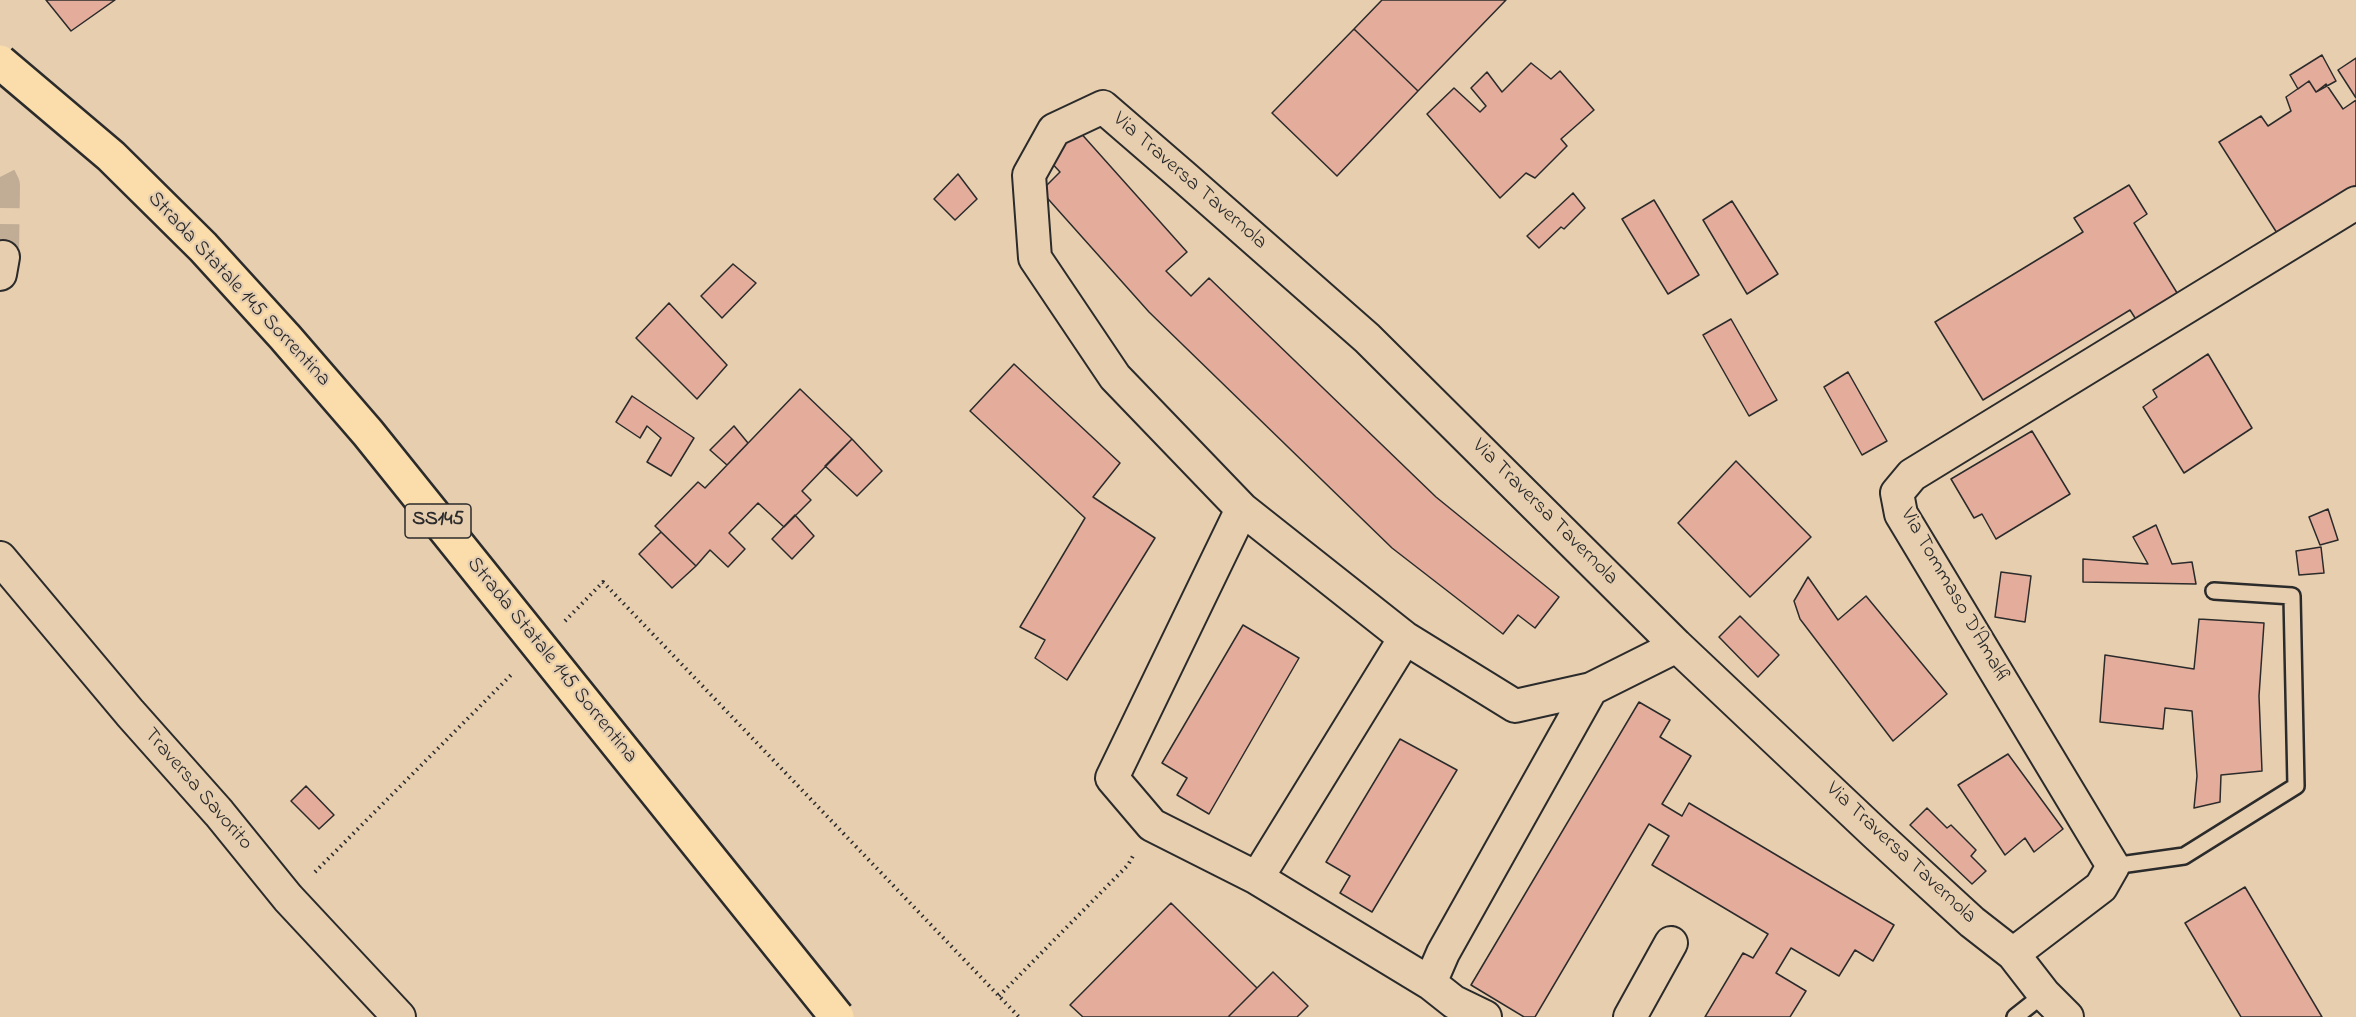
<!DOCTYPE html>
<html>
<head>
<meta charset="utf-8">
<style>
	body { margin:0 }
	canvas { display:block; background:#e7ceaf }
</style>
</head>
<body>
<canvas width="2356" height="1017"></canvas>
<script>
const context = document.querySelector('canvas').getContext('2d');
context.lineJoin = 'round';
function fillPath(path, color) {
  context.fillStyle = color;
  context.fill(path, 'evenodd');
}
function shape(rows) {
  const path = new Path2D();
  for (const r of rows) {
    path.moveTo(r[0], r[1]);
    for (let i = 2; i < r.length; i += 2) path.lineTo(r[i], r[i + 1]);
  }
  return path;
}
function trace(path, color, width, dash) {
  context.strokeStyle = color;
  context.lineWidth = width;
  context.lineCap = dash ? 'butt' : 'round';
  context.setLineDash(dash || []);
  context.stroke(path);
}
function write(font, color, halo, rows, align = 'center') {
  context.font = font + ' "Indie Flower",sans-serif';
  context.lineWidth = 4.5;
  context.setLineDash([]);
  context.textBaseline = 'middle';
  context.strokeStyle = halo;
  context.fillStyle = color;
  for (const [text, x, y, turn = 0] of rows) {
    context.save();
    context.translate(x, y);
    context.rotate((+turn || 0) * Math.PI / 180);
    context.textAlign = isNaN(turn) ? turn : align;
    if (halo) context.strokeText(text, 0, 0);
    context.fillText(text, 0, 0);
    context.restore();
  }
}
const building = shape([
	[46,0,115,0,71,31,46,0],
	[1382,0,1506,0,1418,91,1354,29,1382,0],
	[1354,29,1418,91,1337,176,1272,113,1354,29],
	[2322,55,2336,81,2316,92,2309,81,2298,89,2290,75,2322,55],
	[2356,58,2356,98,2338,70,2356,58],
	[1531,63,1551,79,1560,71,1594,110,1561,139,1567,146,1535,178,1526,173,1500,198,1427,114,1454,88,1480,112,1486,106,1471,88,1487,72,1502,92,1531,63],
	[2309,81,2316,92,2326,84,2343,109,2356,100,2356,187,2277,233,2219,142,2261,116,2268,126,2291,111,2286,97,2309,81],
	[1078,130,1187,252,1166,271,1191,296,1209,278,1436,497,1559,597,1535,628,1518,615,1503,634,1392,548,1149,312,1041,191,1060,172,1047,158,1078,130],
	[958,174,977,199,955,220,934,199,958,174],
	[2129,185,2147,214,2134,223,2179,296,2137,321,2130,310,1983,400,1935,322,2083,232,2074,218,2129,185],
	[1573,193,1585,208,1564,229,1561,227,1539,248,1527,236,1573,193],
	[1654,200,1699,275,1668,294,1622,219,1654,200],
	[1732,201,1778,274,1747,294,1703,220,1732,201],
	[733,264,756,283,722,318,701,296,733,264],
	[669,303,727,365,697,399,636,338,669,303],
	[1731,319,1777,400,1749,416,1703,335,1731,319],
	[2208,354,2252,428,2184,473,2143,407,2157,397,2153,390,2208,354],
	[1014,364,1120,463,1093,497,1155,538,1067,680,1035,658,1045,640,1020,627,1085,518,970,411,1014,364],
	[1848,372,1887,441,1862,455,1824,387,1848,372],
	[800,389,852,439,802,491,811,500,784,527,758,503,729,533,745,549,728,567,710,550,696,566,655,526,698,482,705,488,800,389],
	[632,396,694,438,671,476,647,462,661,438,647,426,640,438,616,422,632,396],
	[734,426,748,443,727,465,710,450,734,426],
	[2032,431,2070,494,1996,539,1982,514,1974,518,1951,479,2032,431],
	[852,439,882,471,857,496,825,466,852,439],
	[1736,461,1811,537,1750,597,1678,523,1736,461],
	[2328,509,2338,540,2320,545,2309,517,2328,509],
	[795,515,814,536,792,559,772,539,795,515],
	[2156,525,2172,564,2192,562,2196,584,2083,582,2083,559,2148,564,2133,537,2156,525],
	[661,532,696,566,672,588,639,554,661,532],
	[2321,547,2324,573,2299,575,2296,551,2321,547],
	[2001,572,2031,576,2025,622,1995,617,2001,572],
	[1808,577,1838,620,1866,596,1947,694,1893,741,1800,619,1794,601,1808,577],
	[1740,616,1779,655,1758,677,1719,637,1740,616],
	[2199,619,2264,623,2259,696,2262,771,2221,775,2220,802,2194,808,2197,776,2192,711,2165,708,2163,729,2100,722,2105,655,2194,669,2199,619],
	[1243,625,1299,658,1209,814,1177,795,1187,778,1162,763,1243,625],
	[1639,702,1670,720,1660,737,1691,756,1662,804,1682,816,1689,803,1894,925,1873,961,1855,950,1839,976,1791,948,1776,973,1806,991,1790,1017,1705,1017,1743,953,1753,958,1768,934,1652,865,1669,836,1649,824,1535,1017,1524,1017,1471,985,1639,702],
	[1400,739,1457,770,1372,912,1340,893,1350,876,1326,862,1400,739],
	[2008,754,2063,829,2034,852,2025,838,2005,855,1958,785,2008,754],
	[306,786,334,815,319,829,291,801,306,786],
	[1927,808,1947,828,1951,825,1976,850,1971,856,1986,871,1972,884,1910,825,1927,808],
	[2245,887,2322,1017,2241,1017,2185,923,2245,887],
	[1171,903,1257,988,1228,1017,1083,1017,1070,1005,1171,903],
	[1273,972,1308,1006,1297,1017,1228,1017,1273,972]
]);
fillPath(building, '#e4ac9b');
trace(building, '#2b2b2b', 1.5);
trace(shape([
	[0,177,4,185,3,257]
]), '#c1ad95', 32, [32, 16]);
const service = shape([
	[2113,866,2184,856,2296,786,2292,596,2214,591],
	[2015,1017,2044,994]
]);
const minor = shape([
	[0,274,3,257],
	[1242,509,1112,778,1152,825,1257,878,1405,638],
	[0,558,130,713,219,813,288,898,399,1017],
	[1677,646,1591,689,1515,706,1405,638,1242,509,1115,377,1035,258,1029,175,1054,130,1103,107,1184,177,1367,338,1677,646,1875,833,1972,922,2013,954,2044,994,2067,1017],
	[1257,878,1430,983,1443,953,1591,689],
	[2013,954,2101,887,2113,866,1901,514,1897,493,1912,475,2356,203],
	[1430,983,1454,1002,1485,1017],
	[1630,1017,1671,943]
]);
trace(service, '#2b2b2b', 20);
trace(minor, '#2b2b2b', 36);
trace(shape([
	[565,621,603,582,1019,1017],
	[315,872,513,673],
	[999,996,1128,865,1133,856]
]), '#2b2b2b', 4, [1.5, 4.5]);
trace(service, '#e7ceaf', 15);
trace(minor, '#e7ceaf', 32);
const trunkBridge = shape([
	[0,62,111,156,203,247,285,337,368,433,837,1017]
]);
trace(trunkBridge, '#2b2b2b', 38, []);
trace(trunkBridge, '#faddab', 33);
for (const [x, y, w] of [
	[438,521,66]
]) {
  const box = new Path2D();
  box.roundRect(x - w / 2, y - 17, w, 34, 4.5);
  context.fillStyle = '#e7ceaf';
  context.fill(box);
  trace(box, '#2b2b2b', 1.5);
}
write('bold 20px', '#2b2b2b', null, [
	["SS145",438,521]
]);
write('21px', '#2b2b2b', '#e7ceaf', [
	["Via Traversa Tavernola",1189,182,41],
	["Strada Statale 145 Sorrentina",238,290,47],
	["Via Traversa Tavernola",1544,513,45],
	["Via Tommaso D'Amalfi",1954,597,60],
	["Strada Statale 145 Sorrentina",551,661,51],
	["Traversa Savorito",197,790,49],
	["Via Traversa Tavernola",1900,854,43]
]);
</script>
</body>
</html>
